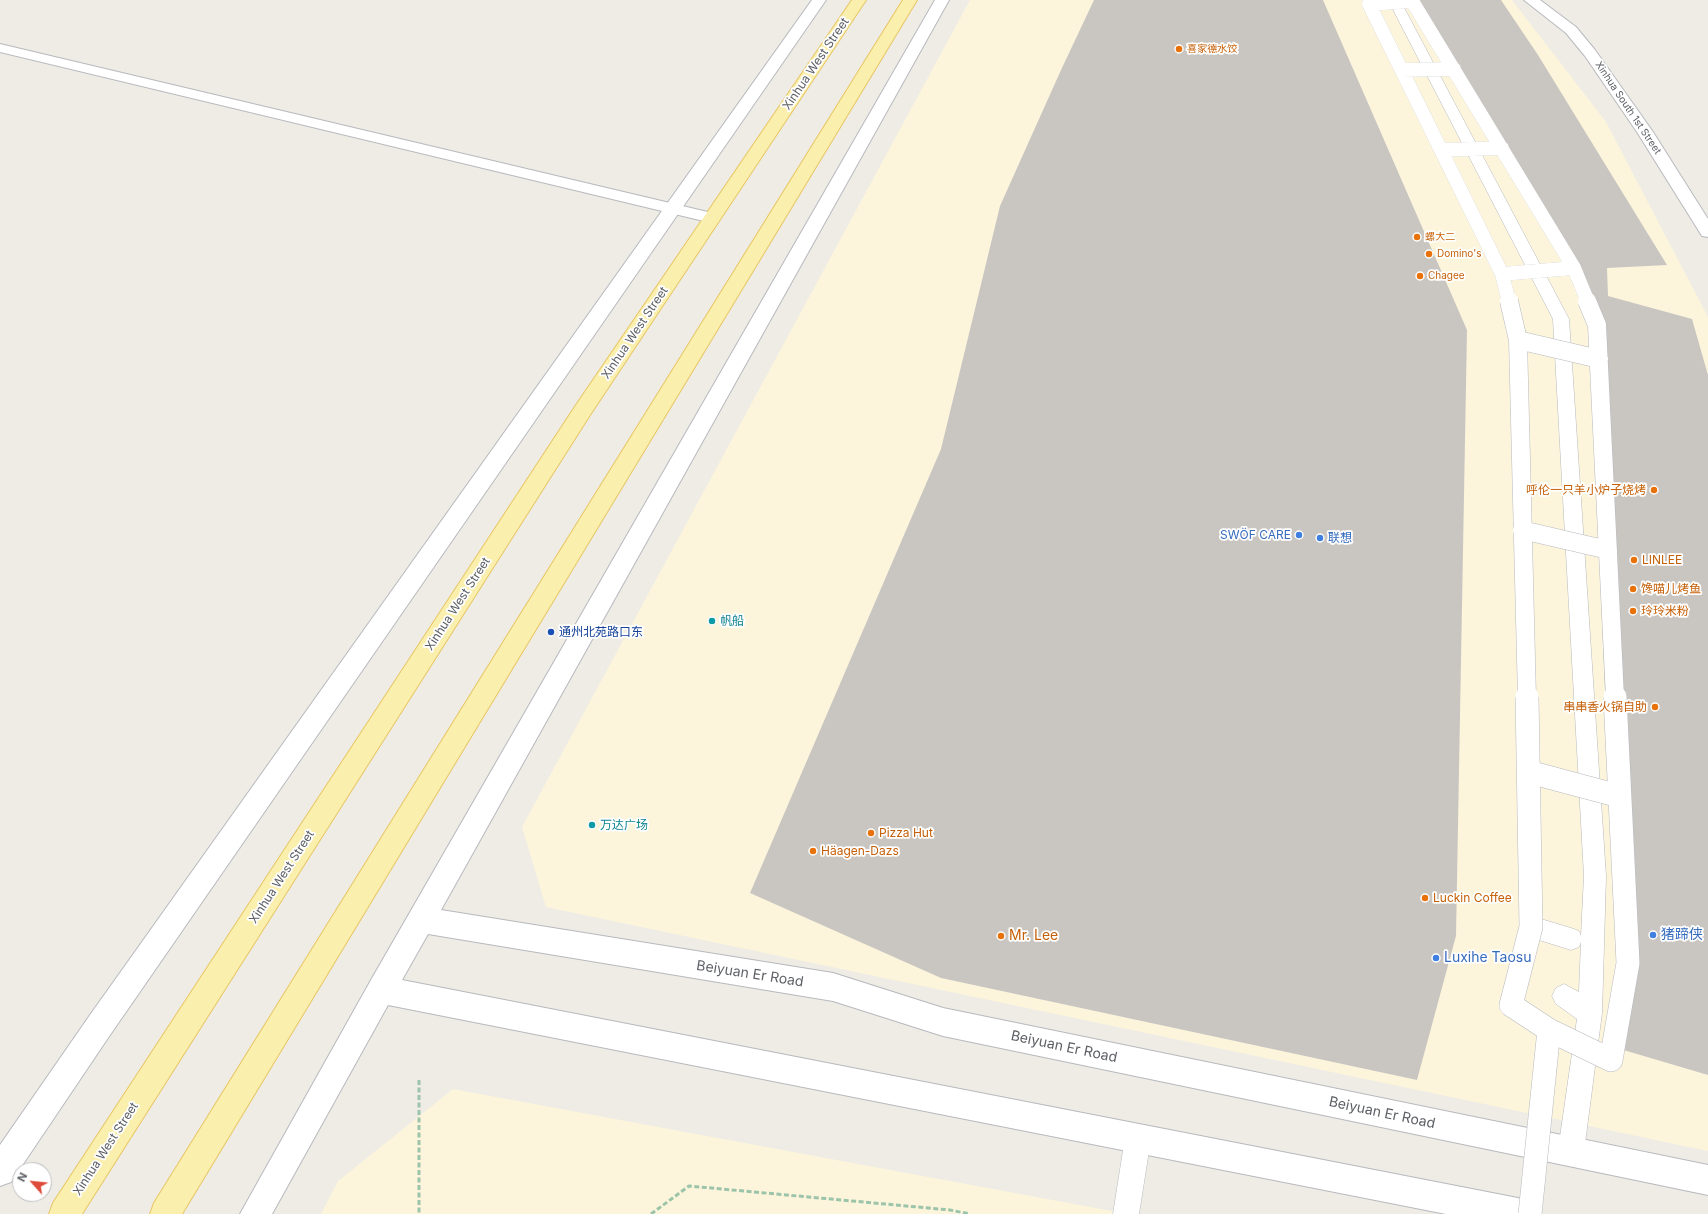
<!DOCTYPE html>
<html>
<head>
<meta charset="utf-8">
<style>
	body { margin:0 }
	#map { position:relative; width:1708px; height:1214px; overflow:hidden; background:#eeece4; font-family:Inter,sans-serif }
	canvas { display:block }
	.north { position:absolute; left:12px; top:1162px; width:40px; height:40px; box-sizing:border-box; background:#fff; border:1px solid #bebfc1; border-radius:50%; rotate:297deg; font-size:11px; font-weight:700; line-height:16px; text-align:center; color:#5c5f64 }
	.north::after { content:''; display:block; margin:auto; width:14px; height:18px; background:#de4b3a; clip-path:polygon(50% 0,100% 100%,50% 72%,0 100%) }
</style>
</head>
<body>
<div id="map">
<canvas width="1708" height="1214"></canvas>
<div class="north">N</div>
</div>
<script>
const context = document.querySelector('canvas').getContext('2d');
context.lineJoin = 'round';
function fillPath(path, color) {
  context.fillStyle = color;
  context.fill(path, 'evenodd');
}
function shape(rows) {
  const path = new Path2D();
  for (const r of rows) {
    path.moveTo(r[0], r[1]);
    for (let i = 2; i < r.length; i += 2) path.lineTo(r[i], r[i + 1]);
  }
  return path;
}
function trace(path, color, width, dash) {
  context.strokeStyle = color;
  context.lineWidth = width;
  context.lineCap = dash ? 'butt' : 'round';
  context.setLineDash(dash || []);
  context.stroke(path);
}
function write(font, color, halo, rows, align = 'center') {
  context.font = font + ' Inter,"Noto Sans SC",sans-serif';
  context.lineWidth = 3.5;
  context.setLineDash([]);
  context.textBaseline = 'middle';
  context.strokeStyle = halo;
  context.fillStyle = color;
  for (const [text, x, y, turn = 0] of rows) {
    context.save();
    context.translate(x, y);
    context.rotate((+turn || 0) * Math.PI / 180);
    context.textAlign = isNaN(turn) ? turn : align;
    if (halo) context.strokeText(text, 0, 0);
    context.fillText(text, 0, 0);
    context.restore();
  }
}
fillPath(shape([
	[970,0,1512,0,1606,122,1708,317,1708,1151,546,907,522,827],
	[453,1089,1128,1214,321,1214,338,1181]
]), '#fcf5dc');
fillPath(shape([
	[1094,0,1323,0,1467,330,1456,936,1417,1080,941,978,750,893,941,449,1000,206,1061,70],
	[1419,0,1501,0,1538,55,1667,265,1607,268,1608,296,1692,319,1708,375,1708,1075,1620,1049,1589,309]
]), '#c9c6c2');
const service = shape([
	[1388,0,1400,0,1569,319,1606,876,1602,1013,1584,1151,1580,1160,1571,1164,1562,1160,1558,1151,1577,1019,1556,1004,1552,996,1556,988,1564,984,1579,992,1581,942,1579,947,1571,950,1523,935,1520,927,1523,919,1531,916,1571,928,1579,931,1581,936,1584,876,1553,319,1388,0],
	[1138,1125,1147,1129,1151,1138,1139,1214,1113,1214,1125,1138,1129,1129,1138,1125]
]);
const minor = shape([
	[0,44,712,213,718,214,720,218,718,222,712,223,0,52,0,44]
]);
const tertiary = shape([
	[812,0,826,0,110,1035,11,1182,0,1186,0,1145,90,1015,812,0],
	[935,0,949,0,441,910,833,973,943,1008,1708,1165,1708,1195,943,1036,833,1001,428,934,402,980,1523,1199,1534,1203,1538,1214,1446,1214,388,1005,272,1214,240,1214,371,980,935,0],
	[1524,0,1540,0,1576,27,1595,50,1653,132,1708,219,1708,237,1702,236,1637,132,1585,56,1566,33,1524,0]
]);
const primary = shape([
	[852,0,866,0,590,415,82,1214,49,1214,53,1203,576,405,852,0],
	[903,0,917,0,182,1214,150,1214,154,1203,903,0]
]);
trace(service, '#b7b9be', 1);
trace(minor, '#b7b9be', 2);
trace(tertiary, '#b7b9be', 2);
trace(primary, '#e8c663', 2);
trace(shape([
	[419,1080,419,1214],
	[651,1214,689,1186,950,1210,970,1214]
]), '#9cc4a9', 3, [5, 2.5]);
fillPath(service, '#fff');
fillPath(minor, '#fff');
fillPath(tertiary, '#fff');
fillPath(primary, '#faefad');
const serviceBridgeFar2 = shape([
	[1402,70,1454,69],
	[1441,150,1502,148],
	[1502,274,1574,268],
	[1509,302,1502,274,1369,4,1412,1,1574,268,1588,302]
]);
const serviceBridgeFar1 = shape([
	[1509,301,1518,340,1527,698],
	[1587,301,1597,325,1615,698],
	[1518,340,1599,359],
	[1522,530,1608,550]
]);
const serviceBridge = shape([
	[1527,697,1531,927,1511,1005,1549,1030,1611,1060,1628,963,1615,697],
	[1529,772,1619,796],
	[1530,1214,1549,1030]
]);
trace(serviceBridgeFar2, '#b7b9be', 14, []);
trace(serviceBridgeFar1, '#b7b9be', 19, []);
trace(serviceBridge, '#b7b9be', 24, []);
trace(serviceBridgeFar2, '#fff', 14);
trace(serviceBridgeFar1, '#fff', 18);
trace(serviceBridge, '#fff', 23);
for (const [x, y, r, color] of [
	[1179,49,4,"#e8710a"],
	[1417,237,4,"#e8710a"],
	[1429,254,4,"#e8710a"],
	[1420,276,4,"#e8710a"],
	[1654,490,4,"#e8710a"],
	[1299,535,4,"#3f7fe0"],
	[1320,538,4,"#3f7fe0"],
	[1634,560,4,"#e8710a"],
	[1633,589,4,"#e8710a"],
	[1633,611,4,"#e8710a"],
	[712,621,4,"#0f9aa8"],
	[551,632,4,"#1a4fb4"],
	[1655,707,4,"#e8710a"],
	[592,825,4,"#0f9aa8"],
	[871,833,4,"#e8710a"],
	[813,851,4,"#e8710a"],
	[1425,898,4,"#e8710a"],
	[1653,935,4,"#3f7fe0"],
	[1001,936,4,"#e8710a"],
	[1436,958,4,"#3f7fe0"]
]) {
  const dot = new Path2D();
  dot.arc(x, y, r, 0, 2 * Math.PI);
  context.fillStyle = color;
  context.fill(dot);
  trace(dot, '#fff', 1.5);
}
write('10px', '#c56008', '#fff', [
	["喜家德水饺",1187,49],
	["螺大二",1425,237],
	["Domino's",1437,254],
	["Chagee",1428,276]
], 'left');
write('10px', '#5c5f64', '#fff', [
	["Xinhua South 1st Street",1628,108,56]
]);
write('12px', '#5c5f64', '#fff', [
	["Xinhua West Street",816,64,-56],
	["Xinhua West Street",635,333,-56],
	["Xinhua West Street",458,604,-57],
	["Xinhua West Street",282,877,-57],
	["Xinhua West Street",106,1149,-57]
]);
write('12px', '#c56008', '#fff', [
	["呼伦一只羊小炉子烧烤",1646,490,"right"],
	["LINLEE",1642,560],
	["馋喵儿烤鱼",1641,589],
	["玲玲米粉",1641,611],
	["串串香火锅自助",1647,707,"right"],
	["Pizza Hut",879,833],
	["Häagen-Dazs",821,851],
	["Luckin Coffee",1433,898]
], 'left');
write('12px', '#366cbe', '#fff', [
	["SWÖF CARE",1291,535],
	["联想",1328,538,"left"]
], 'right');
write('12px', '#0d838f', '#fff', [
	["帆船",720,621],
	["万达广场",600,825]
], 'left');
write('12px', '#164399', '#fff', [
	["通州北苑路口东",559,632]
], 'left');
write('14px', '#366cbe', '#fff', [
	["猪蹄侠",1661,935],
	["Luxihe Taosu",1444,958]
], 'left');
write('14px', '#c56008', '#fff', [
	["Mr. Lee",1009,936]
], 'left');
write('14px', '#5c5f64', '#fff', [
	["Beiyuan Er Road",750,974,9],
	["Beiyuan Er Road",1064,1047,12],
	["Beiyuan Er Road",1382,1113,12]
]);
</script>
</body>
</html>
